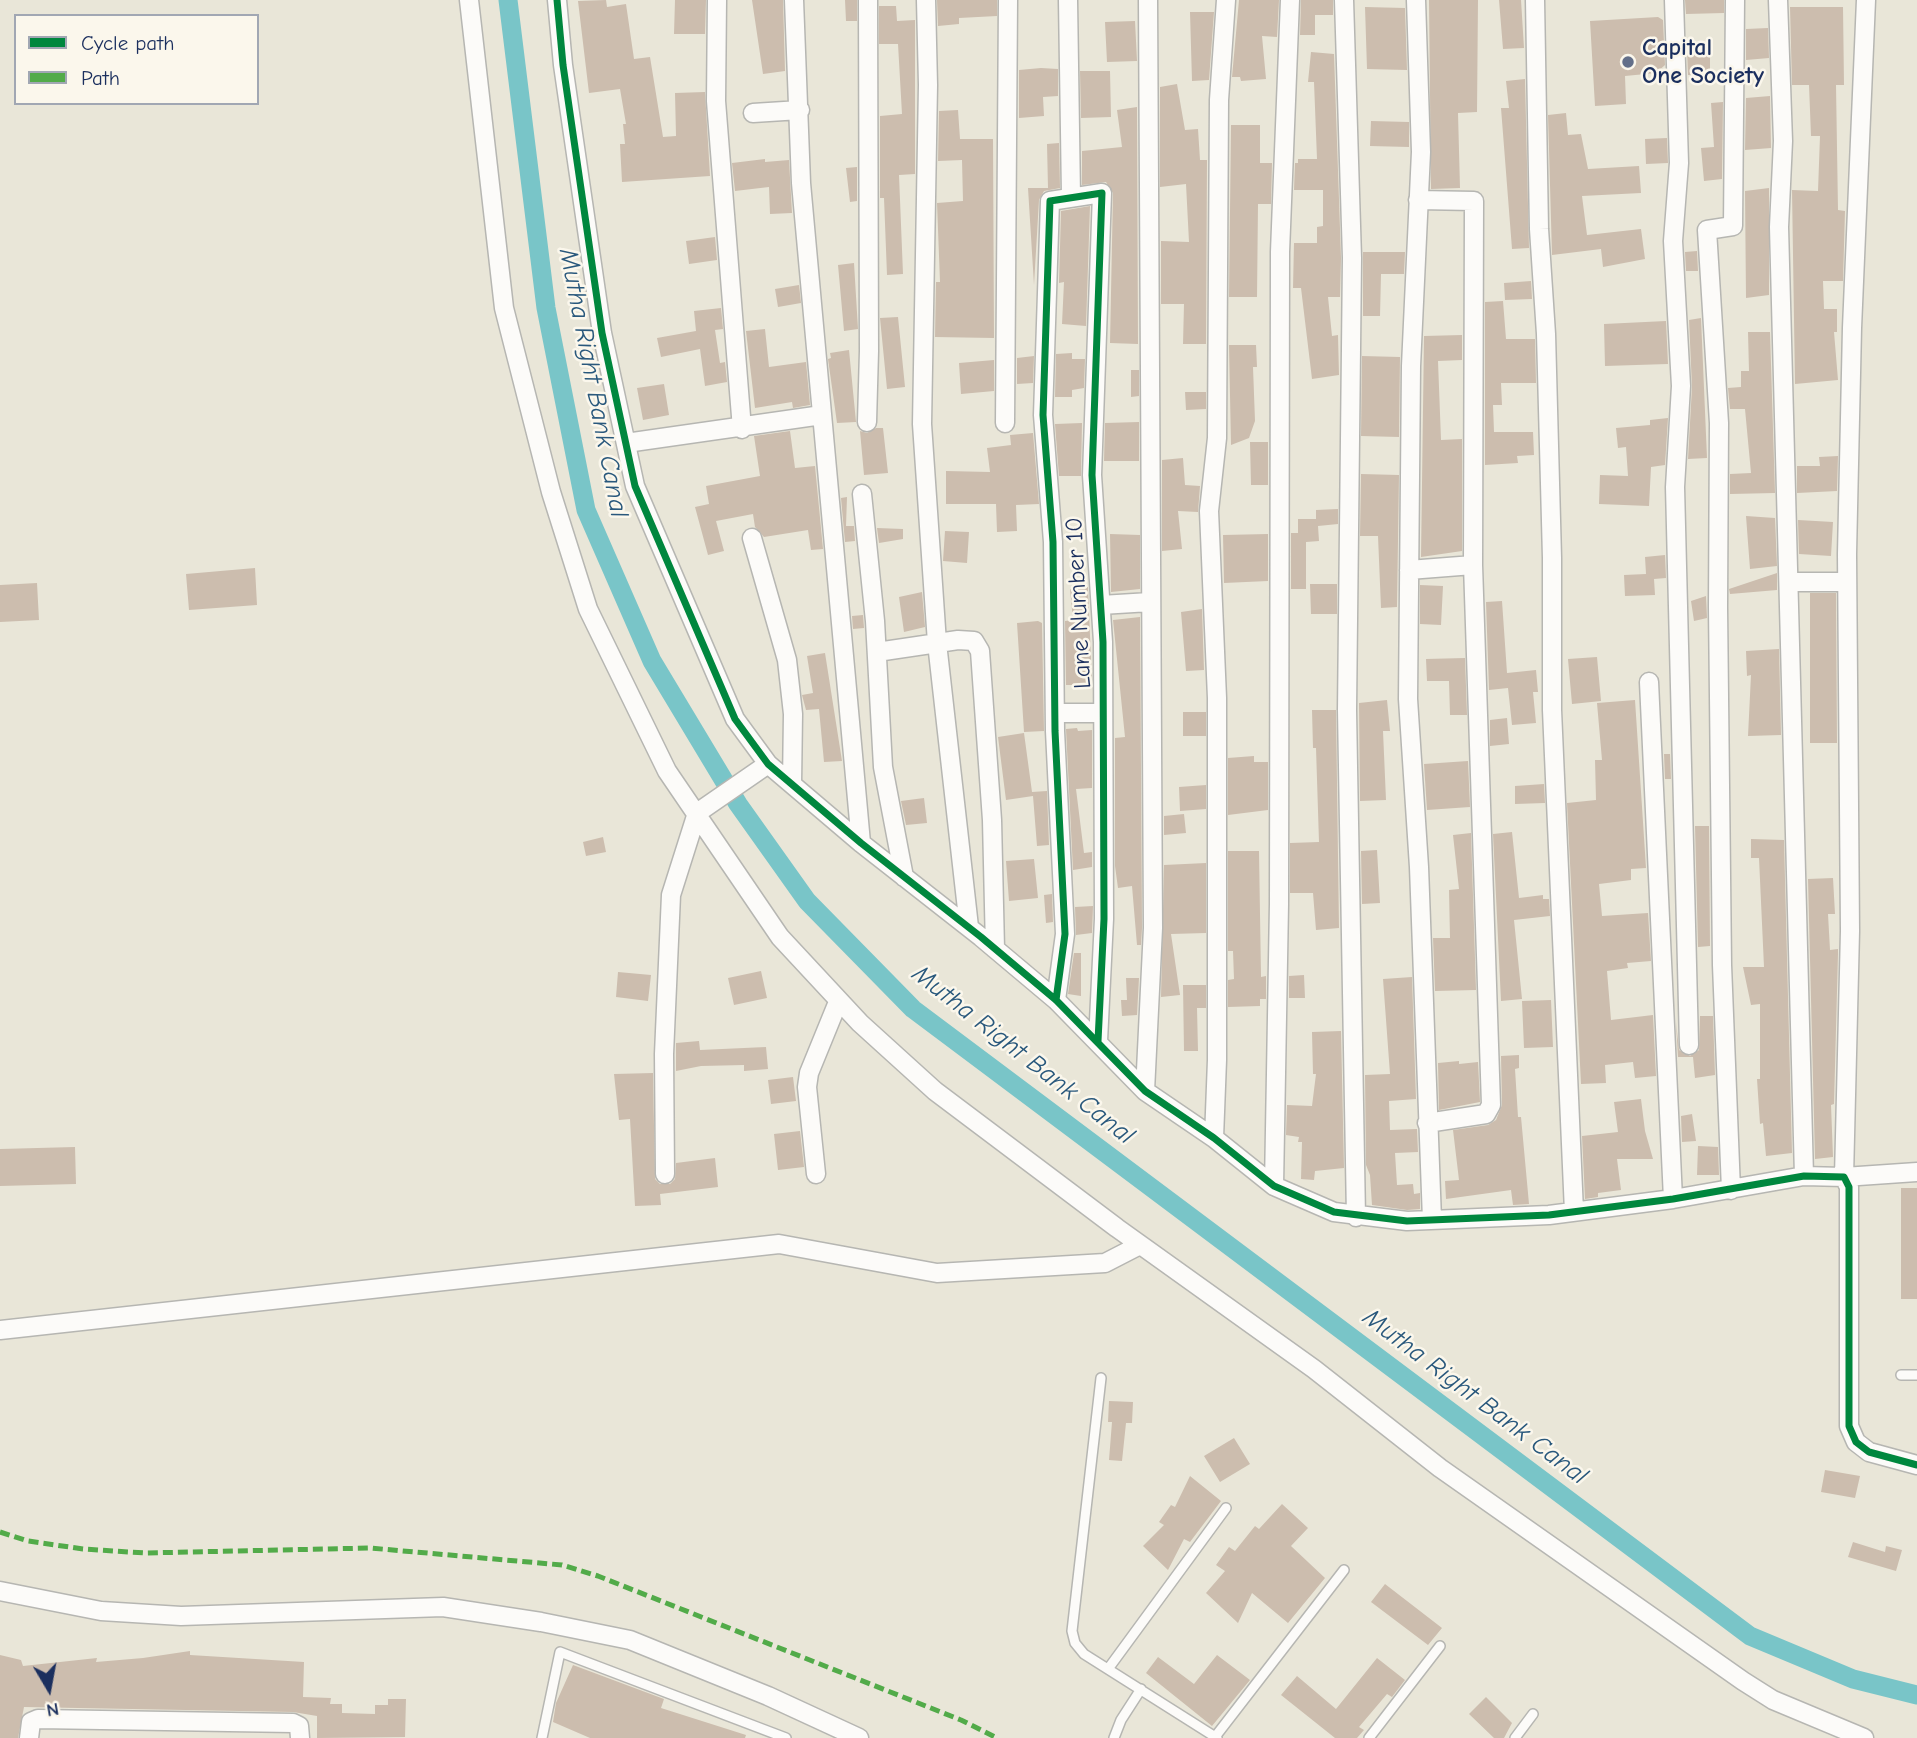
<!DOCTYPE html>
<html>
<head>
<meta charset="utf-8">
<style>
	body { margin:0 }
	#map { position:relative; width:1917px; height:1738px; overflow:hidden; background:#e9e6d8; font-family:"Comic Neue",sans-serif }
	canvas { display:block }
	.legend { position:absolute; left:14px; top:14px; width:245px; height:91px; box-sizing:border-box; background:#fbf7ec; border:2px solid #a1a7b3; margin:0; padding:9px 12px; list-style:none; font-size:21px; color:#1b2f5e }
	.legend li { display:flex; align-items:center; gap:14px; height:35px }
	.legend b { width:35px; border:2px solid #a1a7b3 }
	.north { position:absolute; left:14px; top:1654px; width:70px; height:70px; -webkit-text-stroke:5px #fbf7ec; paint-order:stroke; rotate:170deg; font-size:19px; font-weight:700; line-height:28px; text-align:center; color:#1b2f5e }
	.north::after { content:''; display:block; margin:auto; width:24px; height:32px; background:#1b2f5e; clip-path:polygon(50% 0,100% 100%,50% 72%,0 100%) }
</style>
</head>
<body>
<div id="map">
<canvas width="1917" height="1738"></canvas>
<ul class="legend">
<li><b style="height:9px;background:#00873e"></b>Cycle path</li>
<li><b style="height:9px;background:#52ab49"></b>Path</li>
</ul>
<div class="north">N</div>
</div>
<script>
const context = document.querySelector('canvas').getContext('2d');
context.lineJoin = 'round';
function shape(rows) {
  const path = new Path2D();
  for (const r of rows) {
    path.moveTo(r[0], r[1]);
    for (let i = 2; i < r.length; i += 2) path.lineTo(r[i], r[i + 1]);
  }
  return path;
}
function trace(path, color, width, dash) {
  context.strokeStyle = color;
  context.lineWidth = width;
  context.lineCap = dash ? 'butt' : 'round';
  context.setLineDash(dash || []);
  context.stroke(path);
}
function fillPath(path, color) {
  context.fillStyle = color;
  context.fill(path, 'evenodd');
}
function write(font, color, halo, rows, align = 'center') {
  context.font = font + ' "Comic Neue",sans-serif';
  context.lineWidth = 5;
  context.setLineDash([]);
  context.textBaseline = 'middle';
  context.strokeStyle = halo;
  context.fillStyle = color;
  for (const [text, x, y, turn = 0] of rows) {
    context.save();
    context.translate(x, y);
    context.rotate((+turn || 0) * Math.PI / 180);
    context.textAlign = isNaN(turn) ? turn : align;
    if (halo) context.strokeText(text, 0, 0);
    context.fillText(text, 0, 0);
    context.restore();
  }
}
trace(shape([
	[508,0,546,308,586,510,652,661,738,804,807,901,913,1009,1750,1636,1853,1679,1917,1695]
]), '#79c5c8', 19);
fillPath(shape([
	[606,0,607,7,626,4,634,59,650,57,663,137,676,136,675,93,705,92,710,176,622,182,620,144,625,144,623,124,626,124,620,89,589,93,578,1],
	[675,0,706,0,705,34,674,34],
	[752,0,783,0,785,71,763,74],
	[845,0,857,0,857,21,846,21],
	[937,0,997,0,997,16,959,18,959,24,938,26],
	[1239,0,1279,0,1277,37,1262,36,1266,79,1241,81,1240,77,1232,77],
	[1301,0,1333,0,1333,15,1315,15,1315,35,1300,35],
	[1429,0,1478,0,1477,112,1458,113,1460,188,1431,189],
	[1499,0,1521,0,1524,48,1503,49],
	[1685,0,1724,0,1724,13,1686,14],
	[879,6,896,6,897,21,915,20,915,174,899,175,903,274,887,275,884,198,880,198,880,116,902,114,898,44,879,44],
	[1365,7,1405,8,1407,70,1367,69],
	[1790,7,1843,7,1844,85,1836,85,1838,210,1845,211,1843,281,1823,281,1824,309,1837,309,1837,332,1834,332,1838,380,1795,384,1792,190,1818,191,1820,136,1811,136,1809,85,1792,85],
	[1190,12,1214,12,1209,80,1192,81],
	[1658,17,1663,20,1665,65,1656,73,1625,76,1626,104,1595,106,1590,21],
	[1135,21,1137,61,1107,62,1105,22],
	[1768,28,1769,58,1746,60,1746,29],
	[1687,50,1710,50,1710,75,1688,75],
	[1311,52,1334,54,1341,258,1340,297,1328,297,1332,336,1338,335,1339,375,1312,379,1301,288,1293,288,1294,243,1317,243,1317,227,1323,226,1323,190,1294,190,1295,163,1298,163,1298,159,1317,159,1314,82,1308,82],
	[1041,68,1058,69,1058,96,1043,97,1044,116,1019,118,1019,70],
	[1080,71,1110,71,1111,117,1081,118],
	[1525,79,1529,248,1512,249,1501,108,1509,108,1506,81],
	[1177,84,1185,130,1198,129,1200,160,1207,160,1206,344,1183,344,1184,304,1161,304,1161,241,1189,242,1186,184,1160,187,1160,87],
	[1770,96,1771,148,1745,150,1746,98],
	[1723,102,1722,179,1704,181,1701,148,1714,147,1711,103],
	[1137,107,1138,344,1110,343,1113,193,1106,182,1082,185,1082,151,1122,147,1117,110],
	[958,110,960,139,993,139,994,338,935,337,936,282,940,282,937,203,963,201,962,160,938,161,939,111],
	[1566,113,1568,135,1581,134,1588,169,1639,166,1641,193,1582,196,1587,235,1641,229,1645,259,1603,267,1601,249,1552,255,1548,115],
	[1371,121,1409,122,1409,147,1370,146],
	[1231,125,1260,125,1260,163,1272,163,1271,204,1258,204,1257,297,1229,297],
	[1667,138,1668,163,1646,164,1645,139],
	[1059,143,1060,188,1044,191,1039,200,1034,285,1028,188,1048,188,1047,144],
	[765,159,765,162,789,160,792,213,770,214,769,187,735,191,732,163],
	[857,167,857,201,850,202,846,168],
	[1769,188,1769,295,1746,298,1745,191],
	[1090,206,1086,326,1062,324,1064,282,1059,283,1061,211],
	[715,237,717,260,689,264,686,241],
	[1697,251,1698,271,1686,271,1685,252],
	[1363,252,1405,252,1404,274,1381,274,1380,316,1363,316],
	[854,263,858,329,844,331,838,265],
	[1531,281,1532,299,1505,300,1504,283],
	[799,285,801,303,778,307,775,289],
	[1503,301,1506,339,1535,339,1536,383,1501,383,1502,405,1493,405,1494,432,1533,432,1534,455,1517,456,1518,463,1485,465,1485,302],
	[721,308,723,329,715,330,720,363,725,362,727,382,705,386,700,349,661,357,657,338,696,331,694,311],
	[898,317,905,387,887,389,880,318],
	[1701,318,1707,458,1688,459,1692,387,1689,320],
	[1666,321,1668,364,1605,366,1604,324],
	[765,329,769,367,806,362,810,405,793,408,792,402,755,408,746,331],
	[1748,332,1770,332,1775,493,1730,494,1730,474,1751,473,1745,409,1730,409,1728,388,1741,387,1741,371,1749,371],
	[1462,335,1462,360,1438,361,1441,440,1462,439,1462,551,1421,557,1424,336],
	[1229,345,1256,345,1257,367,1253,367,1255,421,1249,438,1231,445],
	[849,350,856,422,837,423,828,359,831,358,830,353],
	[1072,353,1072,359,1085,359,1084,388,1072,390,1072,397,1055,397,1056,354],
	[1034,356,1033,383,1017,384,1017,358],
	[1362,356,1400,357,1399,437,1361,436],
	[994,360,994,391,961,394,959,363],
	[1131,370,1139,370,1139,396,1131,397],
	[664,384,669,415,643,420,637,388],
	[1185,392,1206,392,1206,409,1186,410],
	[1668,418,1665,465,1651,467,1649,506,1599,504,1600,475,1628,476,1626,447,1618,448,1616,428,1650,425,1650,420],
	[1139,422,1139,461,1104,461,1105,423],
	[1082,423,1081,476,1059,476,1055,424],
	[876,428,883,428,888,473,864,475,860,431,867,433],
	[790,431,795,468,815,466,823,549,811,550,808,530,764,537,755,527,753,514,716,521,724,551,708,555,695,507,709,504,706,486,760,476,754,436],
	[1033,433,1039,504,1016,505,1017,531,997,532,996,504,946,504,946,471,990,472,987,448,1011,445,1010,435],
	[1250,442,1268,442,1268,485,1251,485],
	[1838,456,1837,491,1797,493,1797,466,1820,466,1819,457],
	[1183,458,1185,485,1200,486,1198,512,1178,511,1182,549,1162,551,1162,460],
	[1361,474,1399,475,1397,607,1381,608,1378,536,1360,536],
	[847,497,846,526,854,526,855,541,845,542,841,498],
	[1338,509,1338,524,1318,526,1319,541,1306,542,1306,589,1291,589,1291,533,1298,533,1298,519,1316,519,1316,510],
	[1746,516,1775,518,1777,566,1750,569],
	[1798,520,1833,522,1831,556,1799,554],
	[877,528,903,529,903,539,879,543],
	[945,531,969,532,967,563,943,561],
	[1110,534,1140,535,1140,589,1111,592],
	[1268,534,1268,581,1224,583,1223,535],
	[1665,555,1666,578,1654,579,1655,595,1625,596,1624,575,1646,574,1645,557],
	[255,568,257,605,189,610,186,574],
	[1777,573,1777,590,1730,594,1729,589],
	[37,583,39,620,0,622,0,585],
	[1310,584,1337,584,1337,614,1311,614],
	[1420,585,1443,586,1441,625,1420,624],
	[1088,587,1092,685,1066,685,1065,621,1073,620,1070,589],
	[922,592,925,627,904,632,899,597],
	[1810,593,1836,593,1837,743,1810,743],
	[1706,596,1707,618,1694,621,1691,601],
	[1502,601,1507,673,1536,670,1538,692,1533,692,1536,723,1512,725,1508,688,1489,690,1486,602],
	[1202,609,1204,670,1186,671,1181,612],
	[863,615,864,628,853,629,852,616],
	[1140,617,1142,928,1141,945,1137,945,1132,886,1118,888,1115,866,1115,738,1125,737,1113,620],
	[1038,621,1042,623,1044,731,1024,732,1017,623],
	[1779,649,1781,735,1748,736,1751,675,1747,676,1746,651],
	[825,653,842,761,824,762,819,709,806,710,802,695,813,693,807,656],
	[1597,657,1601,701,1572,704,1568,659],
	[1465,658,1467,715,1450,715,1449,681,1427,681,1426,659],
	[1387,700,1390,731,1383,731,1386,800,1360,801,1359,703],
	[1635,700,1646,868,1631,869,1631,880,1599,884,1602,916,1648,913,1651,961,1627,963,1628,968,1607,971,1611,1020,1653,1015,1656,1076,1635,1078,1633,1062,1605,1065,1606,1083,1581,1084,1567,803,1596,800,1595,760,1602,760,1597,703],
	[1312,710,1336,710,1339,928,1316,930,1313,893,1290,893,1290,843,1319,842,1316,748,1313,748],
	[1183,712,1206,712,1206,736,1183,736],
	[1507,718,1509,744,1490,746,1490,720],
	[1077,728,1078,731,1092,730,1092,788,1076,789,1084,853,1092,852,1092,867,1073,870,1066,729],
	[1024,733,1032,792,1047,791,1049,845,1037,846,1033,796,1006,800,998,737],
	[1664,754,1670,754,1671,779,1665,779],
	[1254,756,1254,762,1268,762,1268,810,1228,815,1228,758],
	[1468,761,1470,807,1427,810,1424,764],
	[1544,784,1545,803,1515,804,1515,786],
	[1206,785,1206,809,1180,811,1179,787],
	[924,798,927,823,906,825,901,801],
	[1184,814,1186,833,1164,835,1164,816],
	[1695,826,1709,826,1710,946,1698,947],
	[1512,832,1519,898,1543,895,1543,899,1549,899,1550,916,1514,920,1522,999,1501,1001,1493,834],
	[1471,833,1476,990,1435,991,1433,938,1450,938,1449,890,1459,889,1453,835],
	[603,837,606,852,586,856,583,842],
	[1751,839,1784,840,1792,1153,1766,1156,1763,1123,1760,1124,1757,1079,1760,1079,1760,1004,1751,1005,1743,967,1764,967,1759,858,1751,858],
	[1377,850,1380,903,1362,904,1361,851],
	[1228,851,1259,851,1261,977,1266,976,1266,999,1260,999,1260,1006,1228,1007,1228,980,1234,979,1233,951,1228,951],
	[1034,859,1038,898,1009,901,1006,861],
	[1206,863,1206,933,1171,934,1180,995,1161,997,1164,865],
	[1833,878,1835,914,1828,914,1830,950,1838,949,1838,954,1834,1104,1831,1105,1833,1157,1815,1159,1808,879],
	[1052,894,1053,922,1046,923,1044,895],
	[1093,906,1092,933,1076,935,1075,907],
	[1074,953,1081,953,1081,996,1068,994],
	[761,971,767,998,734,1005,728,978],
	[618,972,651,975,648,1001,616,997],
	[1304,975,1305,998,1289,998,1289,976],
	[1412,977,1416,1099,1389,1101,1390,1130,1417,1129,1418,1152,1395,1153,1397,1185,1413,1184,1414,1194,1420,1193,1420,1209,1407,1210,1372,1205,1370,1175,1366,1165,1365,1075,1390,1074,1383,979],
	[1126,978,1139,978,1137,1015,1122,1016,1121,1000,1127,1000],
	[1183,985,1206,985,1206,1008,1197,1008,1198,1051,1184,1051],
	[1551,1000,1553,1047,1524,1048,1522,1001],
	[1700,1016,1713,1016,1715,1075,1695,1078,1693,1057,1678,1057,1676,1022,1679,1050,1690,1056,1699,1050],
	[1341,1031,1344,1168,1315,1171,1314,1180,1301,1179,1302,1142,1298,1142,1299,1137,1286,1135,1287,1105,1312,1106,1316,1074,1313,1074,1312,1032],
	[699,1041,700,1050,766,1047,768,1069,744,1071,744,1065,701,1066,676,1071,676,1043],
	[1519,1055,1519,1068,1515,1069,1518,1117,1521,1117,1529,1204,1513,1205,1511,1190,1446,1199,1445,1181,1459,1180,1453,1130,1488,1125,1496,1120,1502,1105,1501,1056],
	[1459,1061,1459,1064,1478,1062,1480,1102,1439,1110,1438,1063],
	[653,1073,655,1179,660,1184,670,1184,675,1179,676,1163,715,1158,718,1187,660,1194,661,1205,635,1206,630,1119,619,1120,614,1074],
	[793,1077,796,1101,771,1104,768,1080],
	[1641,1099,1645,1131,1653,1159,1617,1159,1621,1190,1598,1193,1598,1197,1585,1199,1582,1136,1618,1132,1614,1102],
	[1692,1114,1696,1141,1682,1142,1681,1116],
	[800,1131,804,1167,778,1170,774,1134],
	[1698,1146,1718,1147,1719,1175,1697,1175],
	[75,1147,76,1184,0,1186,0,1149],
	[1901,1188,1917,1188,1917,1299,1901,1299],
	[1109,1401,1133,1402,1132,1423,1126,1423,1122,1461,1109,1460,1112,1422,1108,1422],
	[1234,1438,1250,1464,1220,1482,1204,1456],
	[1825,1470,1860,1476,1855,1498,1821,1492],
	[1190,1476,1221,1501,1190,1542,1184,1539,1168,1570,1143,1546,1164,1525,1159,1522,1171,1505,1175,1507],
	[1282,1504,1308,1528,1291,1546,1325,1578,1288,1623,1252,1593,1238,1623,1206,1593,1225,1571,1216,1565,1229,1547,1235,1551,1255,1526,1259,1529],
	[1853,1542,1885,1552,1886,1546,1902,1550,1896,1571,1848,1557],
	[1385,1584,1442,1628,1428,1645,1371,1602],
	[190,1651,190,1655,304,1662,303,1697,331,1698,330,1704,342,1704,342,1713,375,1714,375,1705,388,1705,388,1699,406,1699,405,1737,317,1738,317,1716,293,1712,24,1707,18,1738,0,1738,0,1655,21,1660,23,1666,97,1658,96,1662,143,1658],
	[1217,1655,1250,1680,1212,1726,1146,1673,1158,1657,1194,1684],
	[1377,1658,1405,1680,1392,1697,1387,1694,1359,1727,1364,1730,1357,1738,1335,1738,1281,1695,1297,1676,1336,1709],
	[573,1665,664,1699,661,1708,746,1735,745,1738,590,1738,553,1722,556,1703],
	[1486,1697,1512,1723,1504,1738,1494,1738,1469,1714]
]), '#ccbdae');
const lane = shape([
	[1901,1375,1917,1375],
	[1101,1378,1072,1631,1075,1643,1084,1654,1217,1738],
	[1108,1669,1226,1508],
	[1215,1737,1344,1570],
	[542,1738,560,1652,786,1738],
	[1114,1738,1121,1720,1141,1689],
	[1369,1738,1440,1646],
	[1515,1738,1533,1714]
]);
const street = shape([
	[469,0,504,308,551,492,588,609,667,771,780,937,860,1023,935,1091,1117,1228,1314,1369,1440,1468,1743,1681,1773,1700,1864,1738],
	[557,0,563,65,602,333,635,486,735,719,768,764,861,843,981,937,1056,1000,1145,1091,1214,1138,1274,1186,1334,1212,1407,1221,1549,1215,1673,1199,1804,1176,1844,1177,1849,1187,1849,1426,1856,1442,1869,1452,1917,1465],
	[717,0,716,101,742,429],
	[794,0,801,183,861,843],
	[926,0,928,85,922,424,937,643,969,927],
	[1068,0,1071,196],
	[1344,0,1352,258,1347,710,1356,1217],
	[1416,0,1421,152,1411,366,1408,699,1419,867,1432,1220],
	[1535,0,1539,229,1546,334,1552,558,1552,710,1574,1212],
	[1674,0,1679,163,1673,241,1681,386,1675,487,1689,1045],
	[1778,0,1783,141,1779,227,1804,1176],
	[1866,0,1852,328,1847,554,1850,931,1844,1177,1917,1172],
	[753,113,800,110],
	[1418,200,1474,201,1473,565,1491,1105,1486,1114,1427,1123],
	[867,422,869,351,868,0],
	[1005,423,1008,0],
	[626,443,822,415],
	[862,494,875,621,883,767,904,877],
	[752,538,787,660,793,714,792,784],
	[1409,570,1473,565],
	[1789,582,1847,582],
	[1101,605,1150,602],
	[877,652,958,640,974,641,980,651,992,820,995,949],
	[1649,682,1673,1199],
	[1057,713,1103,713],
	[1056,1000,1065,934,1055,731,1053,542,1043,415,1050,201,1102,193,1092,475,1103,642,1104,919,1098,1041],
	[1145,1091,1153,928,1148,0],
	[1214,1138,1217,1060,1217,698,1209,511,1217,438,1219,100,1226,0],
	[665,1174,664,1054,671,895,697,813,768,764],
	[816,1174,807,1087,809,1073,838,1002],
	[1274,1186,1279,904,1280,252,1290,0],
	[1731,1190,1722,965,1718,607,1719,423,1707,230,1733,226,1735,0],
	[0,1330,779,1244,937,1273,1105,1263,1140,1245],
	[0,1591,101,1611,181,1616,443,1607,541,1622,630,1640,768,1696,859,1738],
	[29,1738,31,1722,38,1719,293,1723,299,1726,300,1738]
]);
trace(lane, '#b6b6b2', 12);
trace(street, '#b6b6b2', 21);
trace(lane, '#fcfbf9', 9);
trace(street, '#fcfbf9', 18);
trace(shape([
	[0,1532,28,1541,83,1549,145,1553,370,1548,562,1565,598,1576,961,1720,997,1738]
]), '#52ab49', 5, [10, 5]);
trace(shape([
	[557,0,563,65,602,333,635,486,735,719,768,764,861,843,981,937,1056,1000,1145,1091,1214,1138,1274,1186,1334,1212,1407,1221,1549,1215,1673,1199,1804,1176,1844,1177,1849,1187,1849,1426,1856,1442,1869,1452,1917,1465],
	[1056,1000,1065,934,1055,731,1053,542,1043,415,1050,201,1102,193,1092,475,1103,642,1104,919,1098,1041]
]), '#00873e', 7);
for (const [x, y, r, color] of [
	[1628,62,7,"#636f89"]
]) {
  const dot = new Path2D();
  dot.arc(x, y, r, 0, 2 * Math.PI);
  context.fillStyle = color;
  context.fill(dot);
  trace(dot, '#fbf7ec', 2.5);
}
write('bold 24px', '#1b2f5e', '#fbf7ec', [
	["Capital",1642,48],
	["One Society",1642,76]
], 'left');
write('24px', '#1b2f5e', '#fbf7ec', [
	["Lane Number 10",1079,603,-93]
]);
write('italic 26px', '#29587c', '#fbf7ec', [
	["Mutha Right Bank Canal",593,383,79],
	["Mutha Right Bank Canal",1023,1055,38],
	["Mutha Right Bank Canal",1475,1397,37]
]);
</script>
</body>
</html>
